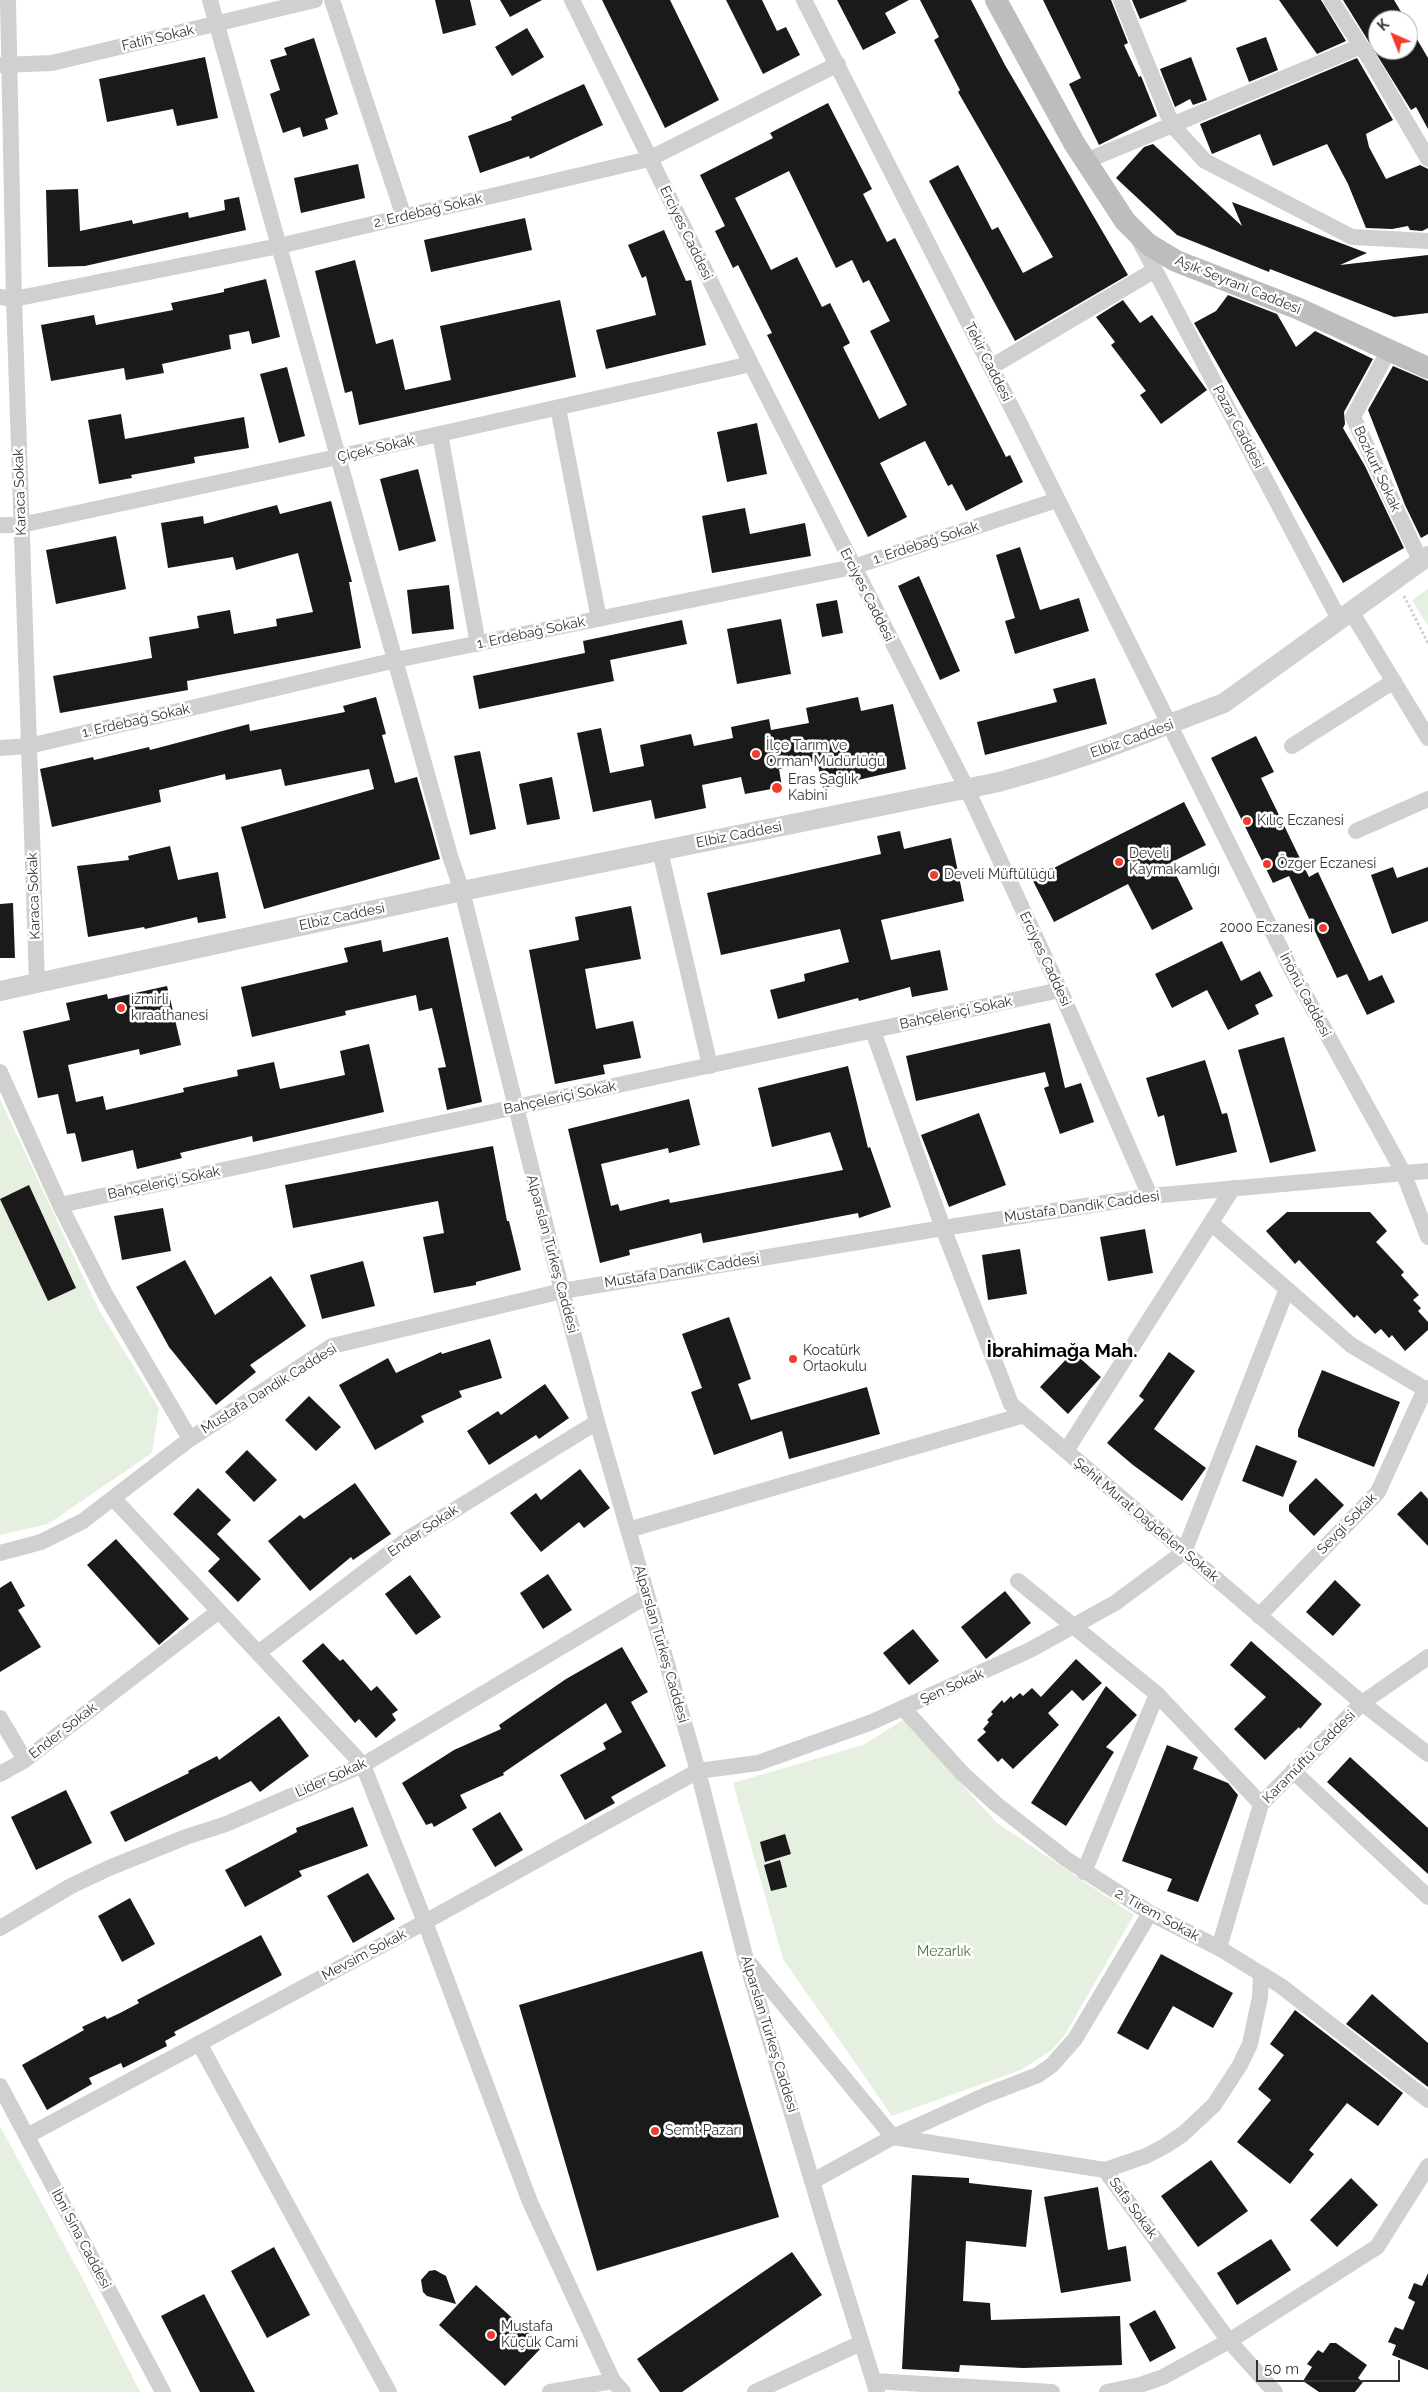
<!DOCTYPE html>
<html>
<head>
<meta charset="utf-8">
<style>
	body { margin:0 }
	#map { position:relative; width:1428px; height:2392px; overflow:hidden; background:#fff; font-family:Raleway,sans-serif }
	canvas { display:block }
	.north { position:absolute; left:1368px; top:10px; width:50px; height:50px; box-sizing:border-box; background:#fff; border:1px solid #adadad; border-radius:50%; rotate:316deg; font-size:14px; font-weight:700; line-height:20px; text-align:center; color:#333 }
	.north::after { content:''; display:block; margin:auto; width:18px; height:22px; background:#f13c2d; clip-path:polygon(50% 0,100% 100%,50% 72%,0 100%) }
	.scale { position:absolute; left:1256px; top:2360px; width:144px; height:22px; box-sizing:border-box; border:2px solid #333; border-top:0; padding-left:6px; font-size:15px; line-height:18px; white-space:nowrap; color:#333; -webkit-text-stroke:4px #fff; paint-order:stroke }
</style>
</head>
<body>
<div id="map">
<canvas width="1428" height="2392"></canvas>
<div class="north">K</div>
<div class="scale">50 m</div>
</div>
<script>
const context = document.querySelector('canvas').getContext('2d');
context.lineJoin = 'round';
function fillPath(path, color) {
  context.fillStyle = color;
  context.fill(path, 'evenodd');
}
function shape(rows) {
  const path = new Path2D();
  for (const r of rows) {
    path.moveTo(r[0], r[1]);
    for (let i = 2; i < r.length; i += 2) path.lineTo(r[i], r[i + 1]);
  }
  return path;
}
function trace(path, color, width, dash) {
  context.strokeStyle = color;
  context.lineWidth = width;
  context.lineCap = dash ? 'butt' : 'round';
  context.setLineDash(dash || []);
  context.stroke(path);
}
function write(font, color, halo, rows, align = 'center') {
  context.font = font + ' Raleway,sans-serif';
  context.lineWidth = 5;
  context.setLineDash([]);
  context.textBaseline = 'middle';
  context.strokeStyle = halo;
  context.fillStyle = color;
  for (const [text, x, y, turn = 0] of rows) {
    context.save();
    context.translate(x, y);
    context.rotate((+turn || 0) * Math.PI / 180);
    context.textAlign = isNaN(turn) ? turn : align;
    if (halo) context.strokeText(text, 0, 0);
    context.fillText(text, 0, 0);
    context.restore();
  }
}
fillPath(shape([
	[1428,589,1428,626,1412,600],
	[0,1099,99,1310,159,1408,152,1453,48,1524,0,1535],
	[903,1720,997,1823,1134,1915,1064,2036,1052,2050,1021,2070,892,2116,783,1959,733,1783,863,1745],
	[0,2126,86,2285,140,2392,0,2392]
]), '#e6f0e1');
fillPath(shape([
	[435,0,470,0,476,25,443,34],
	[500,0,542,0,510,17],
	[602,0,670,0,719,100,665,128],
	[726,0,762,0,777,31,786,27,800,55,763,74],
	[837,0,909,0,885,13,896,33,863,50],
	[920,0,971,0,1005,65,1128,275,1015,341,929,181,958,165,992,230,998,227,1023,273,1053,257,958,92,960,90,934,40,939,37],
	[1043,0,1111,0,1128,43,1124,45,1139,77,1141,76,1157,116,1099,145,1069,84,1081,78],
	[1132,0,1186,0,1187,1,1140,19],
	[1279,0,1321,0,1346,41,1317,54],
	[1343,0,1394,0,1406,20,1378,20,1378,50,1408,50,1408,24,1428,58,1428,129,1416,107,1411,110],
	[527,28,544,57,512,76,495,47],
	[1266,37,1278,70,1249,82,1236,48],
	[314,38,338,114,325,119,328,129,303,137,300,127,283,133,270,94,280,90,270,60,287,55,284,48],
	[205,57,218,118,177,126,173,109,107,122,99,79],
	[1191,57,1207,100,1193,105,1190,99,1175,107,1160,69],
	[1357,58,1393,120,1366,134,1369,147,1386,179,1420,165,1428,169,1428,228,1422,231,1410,230,1408,226,1392,229,1366,228,1348,184,1327,144,1273,166,1260,134,1212,154,1200,124],
	[584,84,603,125,530,159,529,156,480,173,468,136,512,120,511,117],
	[828,103,872,189,863,194,887,242,895,238,1006,457,1010,455,1023,482,966,511,952,484,948,486,925,441,880,463,907,517,868,537,767,335,772,333,738,265,733,268,715,231,725,226,700,175,773,138,770,133],
	[789,171,836,268,852,260,863,283,869,280,890,321,870,331,907,405,879,419,843,347,850,343,830,303,822,307,797,257,771,270,735,198],
	[1153,144,1242,226,1232,202,1367,253,1340,265,1428,255,1428,313,1394,317,1270,269,1269,272,1177,235,1116,178,1144,147],
	[358,164,365,198,301,213,294,178],
	[78,189,80,231,132,220,133,224,188,212,189,218,225,210,224,200,239,197,246,230,85,266,48,267,46,190],
	[525,218,532,250,431,272,424,240],
	[664,230,686,281,691,280,706,345,606,369,596,330,656,315,646,276,642,278,628,245],
	[355,260,376,344,393,339,405,390,451,380,440,326,560,300,576,377,359,425,352,391,345,393,315,271],
	[266,279,280,337,252,344,249,331,229,335,231,349,162,364,164,373,126,380,124,368,51,381,41,325,94,315,96,325,173,310,171,303,224,292,224,289],
	[1228,295,1277,314,1296,347,1315,331,1373,359,1344,412,1345,424,1343,428,1365,466,1404,548,1343,583,1194,323,1216,311],
	[1123,300,1140,323,1152,315,1207,390,1161,424,1140,395,1146,391,1111,345,1115,342,1096,317],
	[1393,366,1428,381,1428,534,1421,538,1405,505,1368,410],
	[287,367,305,436,279,443,260,374],
	[121,414,125,439,244,417,249,448,194,457,195,463,131,475,132,478,99,484,88,420],
	[757,423,767,474,727,482,717,432],
	[418,469,436,541,399,551,380,479],
	[331,501,352,582,349,582,361,648,187,681,188,690,60,713,53,676,152,658,149,637,199,628,197,616,230,610,234,634,277,626,276,619,313,612,298,553,236,570,233,557,168,568,161,523,203,516,204,524,277,505,280,514],
	[745,508,750,534,805,523,811,556,712,573,702,516],
	[116,536,126,589,56,604,46,550],
	[1020,547,1040,610,1079,598,1089,631,1015,654,1005,621,1015,618,996,555],
	[919,576,960,671,940,680,898,586],
	[449,585,454,629,412,634,407,590],
	[837,600,843,633,822,637,816,604],
	[781,619,791,674,737,684,727,629],
	[682,620,687,644,610,660,614,681,479,709,473,676,585,653,583,641],
	[1095,678,1107,724,985,755,977,722,1057,702,1053,689],
	[376,697,386,734,382,735,395,783,417,777,440,859,264,909,241,827,374,789,369,769,285,786,281,769,226,780,225,774,159,790,161,802,52,827,40,769,93,757,94,760,149,747,150,750,249,724,250,731,345,712,343,706],
	[858,697,861,711,893,704,906,769,823,788,817,761,779,769,782,787,745,794,741,777,702,785,706,808,655,819,651,800,593,812,577,733,601,728,610,773,644,766,640,745,691,734,694,746,733,738,731,727,769,719,771,730,809,723,806,708],
	[1256,736,1274,772,1261,778,1309,877,1318,872,1369,981,1382,975,1395,1002,1367,1015,1347,974,1337,978,1289,876,1273,883,1211,758],
	[480,751,496,829,470,835,454,756],
	[552,777,560,819,527,825,519,784],
	[1184,802,1206,845,1170,863,1193,909,1152,930,1128,884,1054,922,1032,879],
	[900,831,904,849,951,838,964,901,881,920,891,960,940,950,948,990,912,997,910,987,859,1001,858,998,778,1019,770,990,805,981,804,974,849,962,840,929,721,955,707,893,881,854,877,836],
	[170,846,178,880,218,872,226,918,198,923,197,917,145,929,144,927,88,937,77,866,129,860,128,856],
	[1393,867,1397,878,1428,867,1428,921,1392,934,1371,875],
	[13,903,15,958,0,958,0,904],
	[631,906,641,959,585,969,596,1029,633,1021,641,1058,603,1065,605,1074,555,1084,529,950,579,940,575,917],
	[448,937,482,1102,447,1110,438,1068,446,1067,432,1008,419,1011,416,995,345,1011,346,1015,252,1037,241,987,348,962,344,948,381,940,383,952],
	[1222,941,1241,981,1260,971,1273,996,1255,1005,1259,1014,1228,1030,1207,990,1172,1008,1155,974],
	[167,986,181,1045,140,1055,139,1049,68,1065,76,1102,103,1096,106,1110,184,1092,183,1088,238,1076,237,1070,274,1062,280,1089,345,1075,340,1051,369,1044,384,1112,253,1142,252,1136,180,1153,182,1158,137,1169,133,1150,82,1162,75,1133,67,1134,58,1094,38,1098,23,1031,70,1020,66,1003,107,994,108,999],
	[1050,1023,1065,1088,1081,1083,1094,1122,1060,1134,1044,1088,1049,1086,1045,1072,916,1101,906,1056],
	[1284,1037,1316,1151,1270,1163,1238,1050],
	[1205,1060,1222,1114,1227,1113,1237,1152,1176,1166,1164,1115,1158,1117,1146,1078],
	[848,1066,868,1148,870,1147,891,1207,859,1218,858,1213,703,1243,701,1233,629,1250,630,1255,600,1263,568,1129,689,1099,700,1145,669,1153,668,1148,601,1164,611,1206,618,1204,620,1211,669,1199,670,1203,843,1170,830,1132,772,1147,758,1088],
	[979,1113,1006,1185,949,1207,921,1135],
	[493,1146,507,1221,509,1221,521,1270,476,1282,476,1285,434,1293,423,1237,444,1233,438,1201,293,1228,285,1185],
	[29,1185,76,1288,48,1301,0,1199],
	[163,1208,171,1251,122,1260,114,1216],
	[1287,1212,1370,1212,1387,1231,1376,1242,1404,1272,1401,1275,1419,1295,1413,1300,1421,1308,1418,1311,1428,1322,1428,1330,1405,1351,1392,1335,1389,1338,1381,1329,1375,1334,1357,1315,1354,1318,1299,1260,1295,1264,1266,1231],
	[1145,1229,1153,1273,1108,1281,1100,1237],
	[1020,1249,1027,1294,988,1300,982,1255],
	[185,1260,215,1315,271,1276,306,1326,250,1365,256,1372,216,1405,169,1347,136,1287],
	[363,1261,375,1306,322,1319,310,1275],
	[729,1317,751,1379,738,1384,751,1420,867,1387,880,1434,789,1459,782,1431,714,1455,691,1392,702,1388,682,1334],
	[490,1339,502,1378,459,1391,462,1397,421,1416,424,1422,375,1450,339,1385,388,1358,396,1373,441,1352,442,1354],
	[1073,1352,1101,1377,1068,1414,1040,1387],
	[1169,1352,1195,1371,1154,1429,1206,1468,1182,1501,1133,1465,1107,1443,1144,1400,1139,1396],
	[1322,1370,1400,1402,1374,1467,1298,1437,1298,1430],
	[545,1384,569,1418,539,1439,536,1435,489,1465,467,1431,498,1411,501,1415],
	[309,1396,341,1427,316,1451,285,1420],
	[1256,1445,1297,1461,1283,1497,1242,1481],
	[247,1450,277,1480,254,1502,225,1472],
	[580,1469,610,1508,584,1528,579,1522,541,1552,510,1513,536,1493,541,1500],
	[1316,1478,1344,1505,1314,1536,1289,1511,1289,1505],
	[355,1483,391,1534,353,1560,351,1557,310,1591,268,1541,300,1515,304,1519],
	[198,1488,231,1520,217,1534,261,1579,238,1602,208,1571,220,1559,173,1514],
	[1421,1491,1428,1499,1428,1546,1397,1514],
	[116,1539,189,1619,159,1645,87,1565],
	[548,1574,572,1610,543,1629,520,1593],
	[410,1575,441,1617,416,1635,385,1594],
	[1335,1580,1361,1605,1333,1636,1306,1612],
	[11,1581,25,1606,18,1610,41,1647,0,1672,0,1588],
	[1005,1591,1031,1623,986,1659,961,1627],
	[913,1629,939,1661,909,1685,883,1653],
	[1251,1641,1322,1704,1300,1729,1299,1727,1265,1760,1234,1729,1266,1697,1230,1665],
	[323,1643,340,1661,343,1659,371,1691,377,1686,398,1710,392,1714,396,1720,376,1738,359,1719,355,1723,302,1661],
	[622,1647,648,1692,631,1702,666,1766,611,1797,615,1803,585,1820,560,1775,606,1749,603,1743,622,1732,606,1703,503,1773,504,1775,460,1795,467,1808,434,1827,432,1823,426,1825,402,1783,454,1750,501,1729,499,1725,566,1679],
	[1076,1659,1102,1683,1083,1701,1072,1690,1048,1713,1059,1725,1013,1769,1002,1758,998,1762,977,1740,986,1732,983,1729,989,1722,987,1720,993,1714,991,1712,1002,1700,1004,1703,1011,1696,1013,1699,1020,1693,1023,1696,1032,1688,1041,1697],
	[1106,1686,1137,1715,1106,1747,1114,1752,1066,1826,1031,1803],
	[279,1716,309,1756,260,1792,251,1781,125,1842,110,1812,189,1773,188,1771,217,1756,219,1760],
	[1167,1745,1198,1757,1193,1769,1228,1783,1238,1795,1198,1902,1167,1891,1172,1879,1122,1861],
	[1350,1757,1428,1828,1428,1874,1327,1782],
	[66,1790,92,1843,36,1870,11,1817],
	[353,1807,368,1846,299,1871,302,1876,245,1907,225,1870,297,1832,296,1828],
	[500,1812,523,1850,495,1867,472,1829],
	[785,1834,791,1854,765,1862,760,1842],
	[780,1860,787,1887,771,1891,764,1865],
	[368,1873,395,1919,353,1943,327,1896],
	[130,1898,155,1944,122,1962,98,1916],
	[261,1935,282,1975,174,2032,176,2035,165,2041,167,2046,123,2068,121,2063,89,2078,92,2084,47,2110,22,2065,84,2030,82,2027,105,2016,107,2019,120,2013,139,2003,137,2000],
	[702,1951,779,2217,597,2271,519,2005],
	[1161,1954,1233,1993,1213,2028,1173,2006,1148,2050,1117,2033],
	[1372,1994,1428,2043,1428,2087,1346,2024],
	[1295,2010,1403,2093,1378,2126,1347,2103,1309,2150,1314,2154,1290,2184,1237,2142,1271,2100,1258,2089,1284,2055,1270,2044],
	[1211,2160,1248,2211,1198,2247,1161,2196],
	[912,2175,969,2178,969,2183,1032,2190,1026,2247,966,2241,963,2301,990,2303,991,2320,1120,2316,1122,2365,1023,2368,960,2365,959,2372,902,2369],
	[1351,2178,1378,2205,1337,2247,1310,2220],
	[1098,2187,1108,2250,1126,2246,1131,2281,1061,2293,1044,2197],
	[1271,2239,1291,2270,1237,2305,1217,2273],
	[274,2247,310,2315,267,2338,231,2271],
	[792,2252,822,2295,682,2392,660,2392,637,2359],
	[435,2270,446,2276,456,2304,427,2296,423,2292,421,2280,429,2271],
	[1428,2273,1428,2370,1392,2355,1396,2345,1388,2342,1395,2327,1403,2330,1415,2302,1408,2298,1414,2283,1422,2286],
	[476,2285,543,2346,505,2386,439,2325],
	[204,2294,231,2346,255,2392,200,2392,184,2361,161,2316],
	[1155,2310,1176,2348,1150,2362,1129,2324],
	[1330,2343,1336,2343,1367,2365,1358,2378,1363,2382,1355,2392,1319,2392,1303,2381,1312,2367,1307,2364,1318,2350,1323,2353]
]), '#1a1a1a');
trace(shape([
	[1404,596,1428,643]
]), '#d0d0d0', 3, [2.5, 2.5]);
trace(shape([
	[8,0,14,299,37,983],
	[210,0,450,856,462,891,562,1291,597,1422,698,1771,746,1960,832,2248,877,2392],
	[332,0,404,217],
	[572,0,751,364,967,789,1060,990,1150,1196],
	[804,0,1021,426,1290,967,1403,1172,1428,1237],
	[1121,0,1172,125,1205,161,1352,237,1428,241],
	[1331,0,1372,63,1428,159],
	[0,65,52,63,315,0],
	[1086,161,1361,46],
	[1138,238,1340,621],
	[0,297,14,299,279,246,649,159,838,64],
	[1389,350,1353,417,1421,562],
	[991,367,1155,270],
	[558,408,599,619],
	[440,434,478,644],
	[0,525,21,525,337,457,751,364],
	[1352,613,1428,738],
	[1292,746,1394,681],
	[0,748,29,746,396,660,853,567,1057,500],
	[1356,831,1428,799],
	[660,851,710,1066],
	[873,1031,943,1228,1011,1404,1362,1703,1428,1754],
	[0,1072,60,1205,105,1294,190,1439],
	[60,1205,1060,990],
	[1211,1223,1351,1345,1425,1389,1428,1388],
	[1066,1451,1233,1188],
	[113,1498,363,1765,425,1922,530,2202,613,2381,623,2392],
	[628,1530,1024,1415],
	[0,1553,41,1542,83,1521,190,1439,332,1346,562,1291,943,1228,1150,1196,1428,1171],
	[1018,1581,1157,1694,1261,1804],
	[1259,1616,1378,1492,1425,1389],
	[258,1653,409,1538,597,1422],
	[903,1708,963,1774,996,1804,1066,1859,1150,1913,1219,1948,1281,1986,1428,2100],
	[0,1718,25,1760],
	[1293,1771,1428,1897],
	[0,1774,25,1760,219,1611],
	[1084,1872,1157,1694],
	[0,1928,71,1886,109,1868,186,1837,226,1824,363,1765,647,1596],
	[1219,1948,1261,1804,1362,1703,1428,1657],
	[751,1965,893,2137,1105,2170,1229,2341,1275,2392],
	[199,2043,389,2392],
	[0,2086,163,2392],
	[27,2136,425,1922,698,1771,758,1763,872,1722,1030,1650,1115,1603,1184,1552,1287,1289],
	[1105,2170,1146,2156,1165,2146,1183,2134,1214,2105,1240,2065,1250,2044,1260,1997,1261,1974],
	[813,2181,893,2137,986,2095,1038,2075,1052,2065,1075,2039,1150,1913],
	[874,2381,1052,2392],
	[550,2392,613,2381],
	[755,2392,861,2343],
	[1107,2392,1140,2385,1163,2377,1229,2341,1377,2247,1428,2166]
]), '#d0d0d0', 16);
trace(shape([
	[0,991,462,891,999,782,1051,767,1102,750,1224,703,1428,556]
]), '#d0d0d0', 20);
trace(shape([
	[996,0,1074,143,1125,221,1148,244,1176,261,1297,308,1428,368]
]), '#bdbdbd', 22);
for (const [x, y, r, color] of [
	[756,754,5,"#f13c2d"],
	[777,788,6,"#f13c2d"],
	[1247,821,5,"#f13c2d"],
	[1119,862,5,"#f13c2d"],
	[1267,864,5,"#f13c2d"],
	[934,875,5,"#f13c2d"],
	[1323,928,5,"#f13c2d"],
	[121,1008,5,"#f13c2d"],
	[793,1359,5,"#f13c2d"],
	[655,2131,5,"#f13c2d"],
	[491,2335,5,"#f13c2d"]
]) {
  const dot = new Path2D();
  dot.arc(x, y, r, 0, 2 * Math.PI);
  context.fillStyle = color;
  context.fill(dot);
  trace(dot, '#fff', 2);
}
write('14px', '#333', '#fff', [
	["Fatih Sokak",158,38,-13],
	["2. Erdebağ Sokak",428,211,-13],
	["Erciyes Caddesi",686,233,64],
	["Aşık Seyrani Caddesi",1238,285,22],
	["Tekir Caddesi",988,362,63],
	["Pazar Caddesi",1238,427,62],
	["Çiçek Sokak",376,449,-13],
	["Bozkurt Sokak",1377,469,65],
	["Karaca Sokak",20,492,-92],
	["1. Erdebağ Sokak",926,543,-18],
	["Erciyes Caddesi",867,595,63],
	["1. Erdebağ Sokak",531,633,-12],
	["1. Erdebağ Sokak",136,721,-13],
	["Elbiz Caddesi",1132,739,-20],
	["Elbiz Caddesi",739,835,-11],
	["Karaca Sokak",34,896,-92],
	["Elbiz Caddesi",342,917,-12],
	["Erciyes Caddesi",1045,959,65],
	["İnönü Caddesi",1305,995,62],
	["Bahçeleriçi Sokak",956,1013,-12],
	["Bahçeleriçi Sokak",560,1098,-12],
	["Bahçeleriçi Sokak",164,1183,-12],
	["Mustafa Dandik Caddesi",1082,1207,-8],
	["Alparslan Türkeş Caddesi",552,1254,75],
	["Mustafa Dandik Caddesi",682,1271,-9],
	["Mustafa Dandik Caddesi",269,1389,-32],
	["Şehit Murat Dağdelen Sokak",1146,1520,40],
	["Sevgi Sokak",1347,1524,-46],
	["Ender Sokak",423,1531,-34],
	["Alparslan Türkeş Caddesi",661,1644,74],
	["Şen Sokak",952,1687,-24],
	["Ender Sokak",63,1731,-38],
	["Karamüftü Caddesi",1309,1757,-45],
	["Lider Sokak",331,1778,-24],
	["2. Tirem Sokak",1157,1915,29],
	["Mevsim Sokak",364,1955,-28],
	["Alparslan Türkeş Caddesi",769,2034,73],
	["Safa Sokak",1133,2208,54],
	["İbni Sina Caddesi",81,2239,62]
]);
write('14px', '#333', '#fff', [
	["İlçe Tarım ve",766,746],
	["Orman Müdürlüğü",766,762],
	["Eras Sağlık",788,780],
	["Kabini",788,796],
	["Kılıç Eczanesi",1257,821],
	["Develi",1129,854],
	["Kaymakamlığı",1129,870],
	["Özger Eczanesi",1277,864],
	["Develi Müftülüğü",944,875],
	["2000 Eczanesi",1313,928,"right"],
	["izmirli",131,1000],
	["kıraathanesi",131,1016],
	["Kocatürk",803,1351],
	["Ortaokulu",803,1367],
	["Semt Pazarı",665,2131],
	["Mustafa",501,2327],
	["Küçük Cami",501,2343]
], 'left');
write('14px', '#4d733b', '#fff', [
	["Mezarlık",944,1952]
]);
write('bold 19px', '#000', '#fff', [
	["İbrahimağa Mah.",1062,1351]
]);
</script>
</body>
</html>
